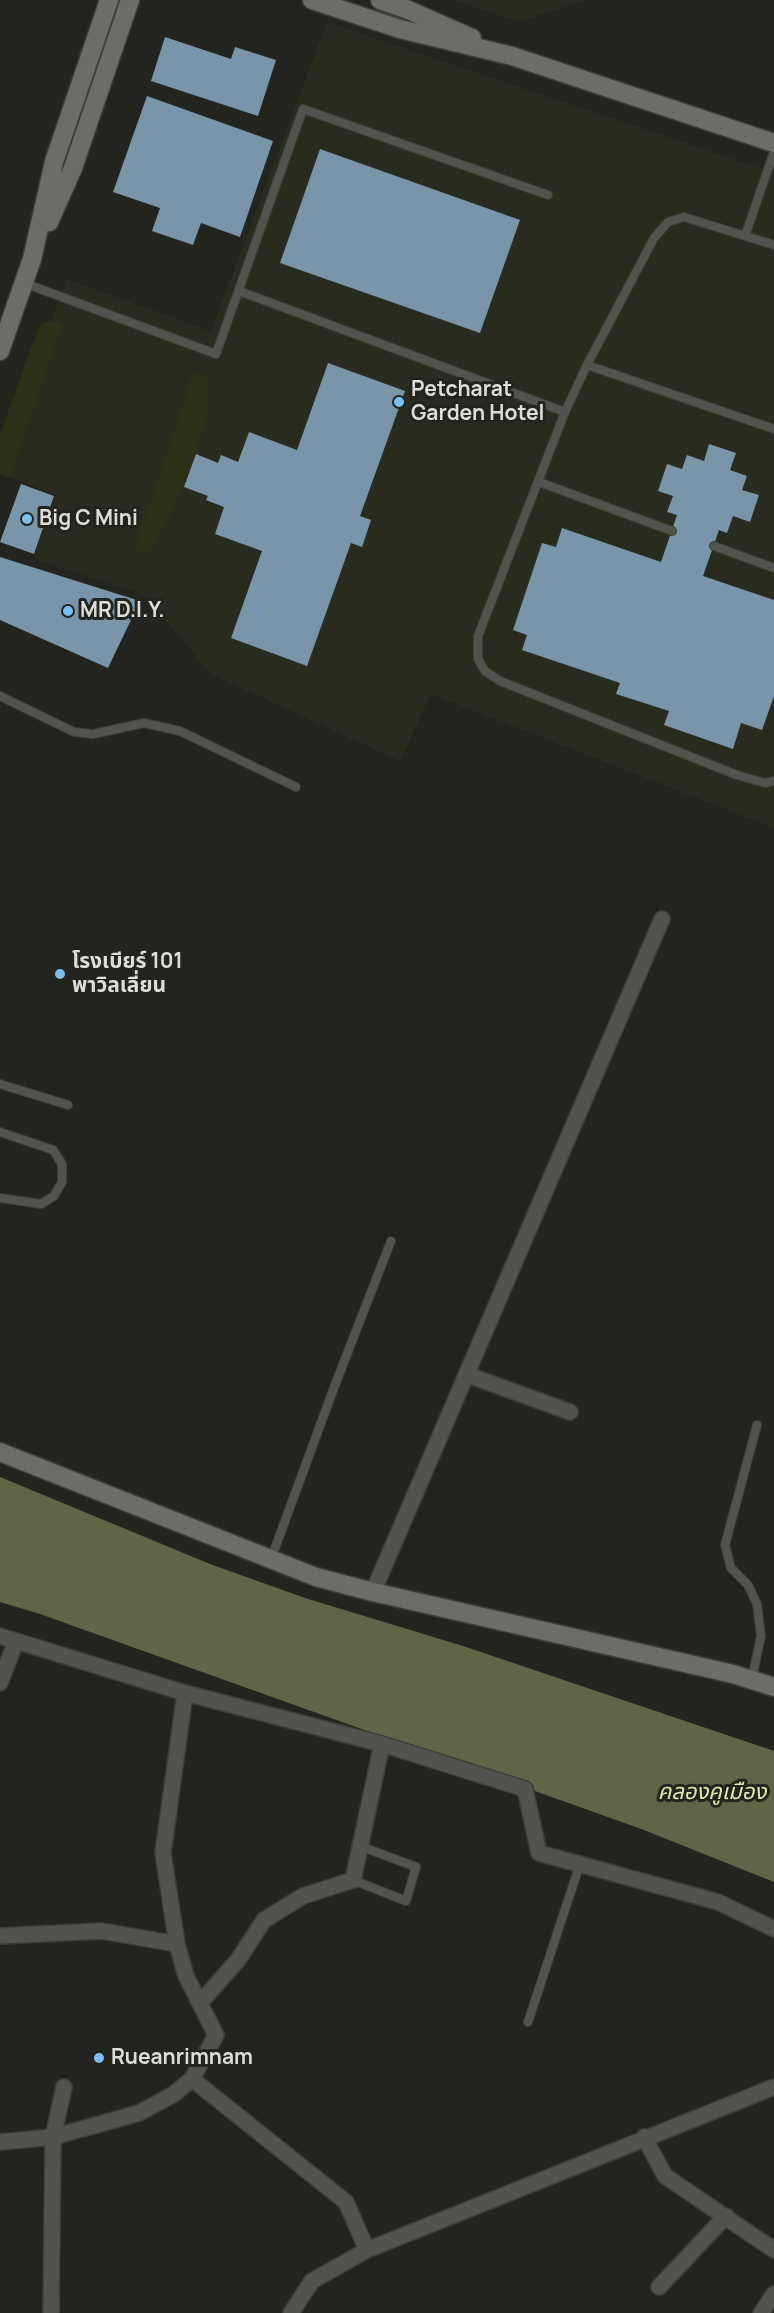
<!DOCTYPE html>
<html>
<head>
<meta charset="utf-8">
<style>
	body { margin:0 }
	canvas { display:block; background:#23241d }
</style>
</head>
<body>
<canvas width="774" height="2313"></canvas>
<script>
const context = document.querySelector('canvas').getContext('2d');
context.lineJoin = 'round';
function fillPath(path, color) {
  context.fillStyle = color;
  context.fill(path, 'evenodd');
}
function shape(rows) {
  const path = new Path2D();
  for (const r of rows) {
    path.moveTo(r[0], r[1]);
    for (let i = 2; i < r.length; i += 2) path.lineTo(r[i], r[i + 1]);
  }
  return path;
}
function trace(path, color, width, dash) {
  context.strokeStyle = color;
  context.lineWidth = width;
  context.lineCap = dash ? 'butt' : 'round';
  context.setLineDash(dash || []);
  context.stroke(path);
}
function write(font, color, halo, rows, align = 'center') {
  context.font = font + ' Manrope,"Noto Sans Thai",sans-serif';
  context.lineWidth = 6;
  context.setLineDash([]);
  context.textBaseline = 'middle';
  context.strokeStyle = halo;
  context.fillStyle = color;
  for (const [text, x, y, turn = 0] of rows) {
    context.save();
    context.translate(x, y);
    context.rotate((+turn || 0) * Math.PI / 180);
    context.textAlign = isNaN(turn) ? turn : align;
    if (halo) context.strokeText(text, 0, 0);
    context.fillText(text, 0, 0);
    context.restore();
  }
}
fillPath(shape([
	[453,0,585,0,518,22],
	[327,22,774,173,774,828,431,694,400,761,211,674,143,594,33,559,56,495,0,473,66,279,211,331]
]), '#292b1e');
fillPath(shape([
	[52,321,62,324,10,478,0,475,0,434,39,327,44,322],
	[193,372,207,377,210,390,207,414,196,454,169,519,155,543,146,554,134,551]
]), '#2d3016');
fillPath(shape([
	[0,1477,210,1564,305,1598,463,1646,774,1751,774,1882,644,1830,40,1614,0,1602]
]), '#606547');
fillPath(shape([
	[165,37,231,59,235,47,276,60,258,116,151,81],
	[147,96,273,141,240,237,201,223,193,245,152,231,160,208,113,192],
	[320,149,520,220,480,333,280,263],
	[328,363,405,391,360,516,371,520,362,547,351,543,307,666,231,638,262,551,215,534,224,507,206,500,208,496,184,487,196,454,218,463,221,455,238,462,249,432,297,450],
	[709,444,736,453,730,470,747,476,742,490,759,495,750,522,733,516,727,533,719,530,703,576,774,600,774,696,762,730,741,723,733,749,664,725,669,711,616,694,620,683,522,650,527,635,513,630,542,543,556,547,562,528,661,562,677,515,667,512,673,496,658,491,667,464,682,469,687,455,704,461],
	[21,484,54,496,34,554,0,542],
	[0,557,140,601,108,668,0,620]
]), '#7995aa');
const lane = shape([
	[745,236,774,152],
	[24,283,216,354,303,109,548,195],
	[239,291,565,412],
	[587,365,654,238,668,222,684,217,774,245],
	[774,429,587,365,565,412,478,636,478,659,485,671,500,681,737,775,765,783,774,781],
	[539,482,672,531],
	[714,546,774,568],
	[0,696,74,732,93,734,144,723,180,731,296,787],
	[0,1084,68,1105],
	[0,1132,53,1150,62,1164,62,1182,54,1196,41,1204,0,1198],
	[271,1559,335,1385,391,1241],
	[752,1678,761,1636,757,1604,748,1585,731,1568,725,1545,757,1425],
	[353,1880,406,1901,416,1867,360,1846],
	[528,2022,580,1864]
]);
const street = shape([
	[468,1375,570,1412],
	[373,1592,662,919],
	[0,1636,185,1693,382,1744,525,1789,539,1853,718,1902,774,1929],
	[0,1683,16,1641],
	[0,1936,102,1931,177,1944],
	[200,2003,238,1960,264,1920,303,1896,353,1880,382,1744],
	[192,2079,346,2202,367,2250],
	[644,2137,665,2176,774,2250],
	[0,2142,53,2137,139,2113,174,2094,192,2079,216,2035,186,1976,177,1944,163,1853,185,1693],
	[659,2287,726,2216],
	[51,2313,53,2137,64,2087],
	[291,2313,312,2281,367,2250,774,2087],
	[761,2313,774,2294]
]);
const secondary = shape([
	[312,0,400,29,512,56,774,143],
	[380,0,406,9,472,38],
	[49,222,73,168,130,0],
	[0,351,32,259,54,162,109,0],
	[0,1452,316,1577,373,1592,733,1674,774,1687]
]);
trace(lane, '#3d3e37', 10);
trace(street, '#3d3e37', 18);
trace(secondary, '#3d3e37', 21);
trace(lane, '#52534f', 8);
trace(street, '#52534f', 15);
trace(secondary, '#6c6d68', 18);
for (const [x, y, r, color] of [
	[399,402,6,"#75c0f6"],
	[27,519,6,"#75c0f6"],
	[68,611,6,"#75c0f6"],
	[60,974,6,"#75c0f6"],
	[99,2058,6,"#75c0f6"]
]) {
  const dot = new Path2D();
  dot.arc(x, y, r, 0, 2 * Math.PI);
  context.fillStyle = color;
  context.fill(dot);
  trace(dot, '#23241d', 2);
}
write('bold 21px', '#ddded9', '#23241d', [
	["Petcharat",411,390],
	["Garden Hotel",411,414],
	["Big C Mini",39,519],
	["MR D.I.Y.",80,611],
	["โรงเบียร์ 101",72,962],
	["พาวิลเลี่ยน",72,986],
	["Rueanrimnam",111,2058]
], 'left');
write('italic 22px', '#dfe7af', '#23241d', [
	["คลองคูเมือง",712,1793]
]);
</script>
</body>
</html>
